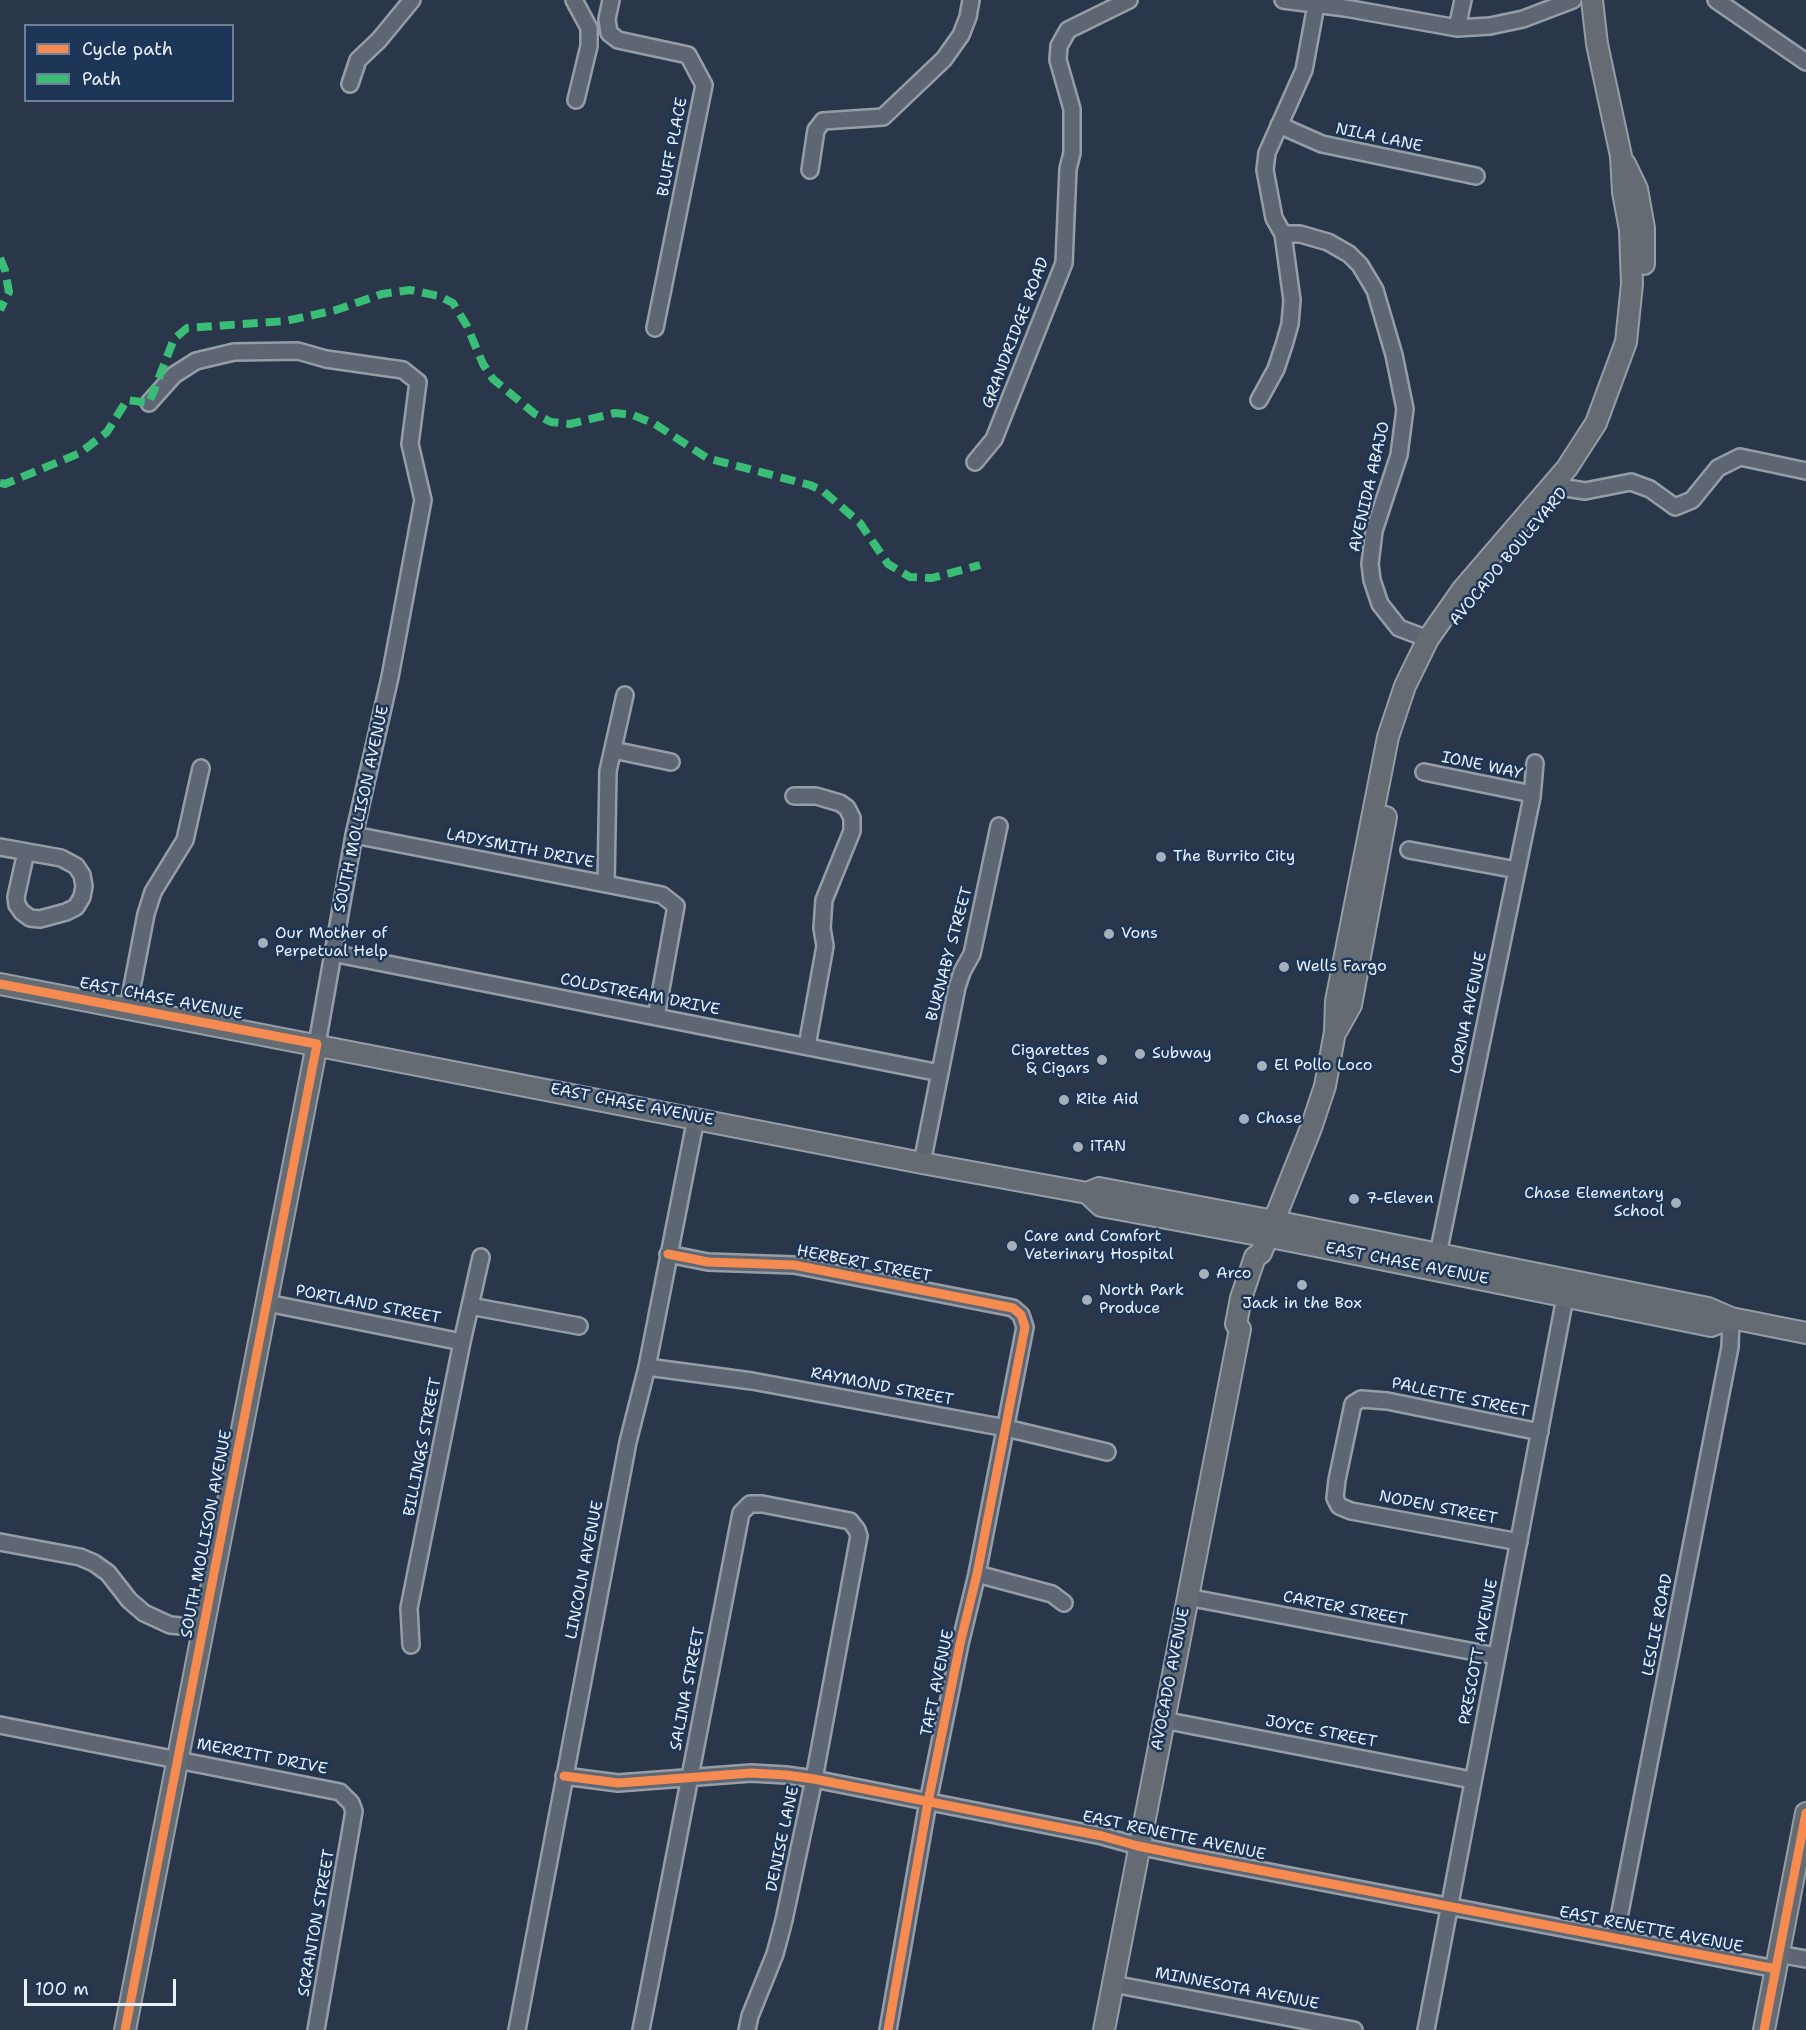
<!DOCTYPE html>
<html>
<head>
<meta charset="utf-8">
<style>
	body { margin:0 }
	#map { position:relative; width:1806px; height:2030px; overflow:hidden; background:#2a374a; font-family:"Shantell Sans",sans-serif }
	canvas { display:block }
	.legend { position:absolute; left:24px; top:24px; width:210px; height:78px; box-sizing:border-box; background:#1d3557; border:2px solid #6e8097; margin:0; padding:8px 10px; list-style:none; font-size:18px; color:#e8f1f8 }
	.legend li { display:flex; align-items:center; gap:12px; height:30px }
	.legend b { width:30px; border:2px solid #6e8097 }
	.scale { position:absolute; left:24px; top:1979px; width:152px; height:27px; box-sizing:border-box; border:3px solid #e8f1f8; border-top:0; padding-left:8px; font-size:18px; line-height:21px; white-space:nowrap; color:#e8f1f8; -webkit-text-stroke:4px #1d3557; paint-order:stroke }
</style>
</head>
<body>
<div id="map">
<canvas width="1806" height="2030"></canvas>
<ul class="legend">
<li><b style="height:8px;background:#f68b52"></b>Cycle path</li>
<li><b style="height:8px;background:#3abd76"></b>Path</li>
</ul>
<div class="scale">100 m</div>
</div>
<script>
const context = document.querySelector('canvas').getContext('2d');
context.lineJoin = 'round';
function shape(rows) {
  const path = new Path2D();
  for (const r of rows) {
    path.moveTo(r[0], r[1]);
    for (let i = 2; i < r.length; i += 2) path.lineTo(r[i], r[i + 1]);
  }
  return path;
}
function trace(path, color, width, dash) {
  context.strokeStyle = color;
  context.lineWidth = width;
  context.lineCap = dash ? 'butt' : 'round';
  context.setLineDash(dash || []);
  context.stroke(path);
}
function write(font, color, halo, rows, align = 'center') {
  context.font = font + ' "Shantell Sans",sans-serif';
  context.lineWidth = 5;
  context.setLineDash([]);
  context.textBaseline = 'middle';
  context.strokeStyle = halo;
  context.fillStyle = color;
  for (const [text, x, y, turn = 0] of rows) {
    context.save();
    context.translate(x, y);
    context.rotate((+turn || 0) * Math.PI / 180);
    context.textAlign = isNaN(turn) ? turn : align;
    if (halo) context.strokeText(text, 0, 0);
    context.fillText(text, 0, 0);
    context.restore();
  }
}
const minor = shape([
	[574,0,589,28,589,46,576,100],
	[611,0,607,19,609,33,618,40,688,55,704,85,655,328],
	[1283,0,1345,8,1457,28,1490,26,1523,19,1573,0],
	[1716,0,1806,62],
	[1457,28,1463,0],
	[350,84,358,60,379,40,412,0],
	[1279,125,1322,144,1476,176],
	[810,170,816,130,823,121,883,117,944,59,961,35,968,17,971,0],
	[1283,234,1300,234,1328,242,1349,254,1360,265,1375,290,1394,355,1405,409,1399,455,1374,531,1370,564,1372,580,1380,604,1399,628,1428,639],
	[1259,400,1276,369,1284,345,1290,324,1292,300,1283,234,1274,218,1265,170,1267,153,1304,70,1316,5],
	[149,403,174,375,196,361,234,352,298,351,326,359,403,370,418,382,410,444,423,500,390,677,354,835,317,1044],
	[975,462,994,439,1064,263,1068,169,1072,153,1072,109,1058,60,1059,46,1068,30,1129,0],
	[1566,488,1585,491,1631,482,1650,489,1675,507,1692,500,1718,468,1740,457,1806,471],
	[613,750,671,762],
	[1424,772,1532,794],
	[794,796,816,796,840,803,847,808,852,818,852,831,824,900,822,928,825,946,807,1046],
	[354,835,662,895,676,906,656,1017],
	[0,847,61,858,76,866,82,875,84,886,82,897,76,907,66,912,40,919,30,918,22,912,17,905,16,897,26,852],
	[1409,850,1517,870],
	[606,884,608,771,625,695],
	[332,953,940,1073],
	[128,1008,146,914,153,892,185,840,201,768],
	[922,1163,957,987,962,972,972,954,999,826],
	[668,1254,708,1262,794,1265,1013,1308,1021,1315,1025,1327,977,1574,960,1644,928,1802,888,2030],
	[1436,1264,1532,797,1535,763],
	[267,1303,462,1342],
	[470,1306,579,1326],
	[647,1367,752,1381,930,1414,1006,1428,1107,1452],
	[0,1542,80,1557,94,1563,108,1573,129,1600,144,1613,170,1625,203,1628],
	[1519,1542,1351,1511,1339,1506,1335,1498,1337,1480,1353,1404,1361,1399,1387,1401,1540,1432],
	[977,1574,1052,1594,1064,1603],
	[1187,1597,1496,1656],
	[411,1645,409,1608,462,1342,481,1257],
	[1163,1720,1472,1780],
	[0,1725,340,1792,351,1803,354,1811,316,2030],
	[564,1776,618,1783,751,1773,786,1775,814,1779,1102,1836,1138,1846,1191,1857,1776,1969],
	[1615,1938,1730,1347,1731,1318],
	[1778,1954,1806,1959],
	[1113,1984,1354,2030],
	[517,2030,628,1442,647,1367,696,1118],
	[641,2030,741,1513,750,1504,762,1504,850,1521,857,1530,859,1536,814,1779,784,1920,775,1954,750,2016,747,2030],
	[1426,2030,1567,1287]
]);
const major = shape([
	[1625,164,1637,189,1644,228,1644,264],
	[0,984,922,1163,1087,1193,1099,1188,1274,1221,1708,1308,1731,1318,1806,1333],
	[1337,1030,1351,1005,1386,817],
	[1087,1193,1101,1206,1291,1241,1711,1326,1731,1318],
	[125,2030,317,1044],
	[1104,2030,1240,1329,1236,1324,1241,1298,1255,1257,1261,1253,1311,1128,1325,1086,1335,1032,1336,1001,1388,737,1405,686,1428,639,1463,589,1567,468,1596,423,1626,342,1632,284,1630,230,1623,192,1621,156,1597,44,1592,0],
	[1764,2030,1806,1813]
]);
trace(minor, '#959da7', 20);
trace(major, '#959da7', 24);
trace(minor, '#5d6672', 15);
trace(major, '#646b73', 20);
trace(shape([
	[0,258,5,270,9,292,0,310],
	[0,483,5,484,80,453,107,432,127,400,149,403,174,339,187,328,286,321,336,310,382,294,410,290,439,296,453,303,467,326,483,364,493,379,535,414,551,422,570,424,615,413,633,415,655,424,707,458,810,485,823,491,860,523,888,564,910,577,932,578,980,565]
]), '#3abd76', 8, [15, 8]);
trace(shape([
	[0,984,317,1044,125,2030],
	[668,1254,708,1262,794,1265,1013,1308,1021,1315,1025,1327,977,1574,960,1644,928,1802,888,2030],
	[564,1776,618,1783,751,1773,786,1775,814,1779,1102,1836,1138,1846,1191,1857,1776,1969],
	[1764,2030,1806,1813]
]), '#f68b52', 9);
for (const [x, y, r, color] of [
	[1161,857,6,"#a6b0bb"],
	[1109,934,6,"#a6b0bb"],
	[263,943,6,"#a6b0bb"],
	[1284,967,6,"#a6b0bb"],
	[1140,1054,6,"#a6b0bb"],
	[1102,1060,6,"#a6b0bb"],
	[1262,1066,6,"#a6b0bb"],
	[1064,1100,6,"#a6b0bb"],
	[1244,1119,6,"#a6b0bb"],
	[1078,1147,6,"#a6b0bb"],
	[1354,1199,6,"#a6b0bb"],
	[1676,1203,6,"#a6b0bb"],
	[1012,1246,6,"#a6b0bb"],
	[1204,1274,6,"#a6b0bb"],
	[1302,1285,6,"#a6b0bb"],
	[1087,1300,6,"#a6b0bb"]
]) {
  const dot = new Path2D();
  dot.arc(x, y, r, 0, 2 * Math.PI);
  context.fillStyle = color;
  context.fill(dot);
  trace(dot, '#1d3557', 2);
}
write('16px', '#e8f1f8', '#1d3557', [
	["NILA LANE",1379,138,12],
	["BLUFF PLACE",673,147,-79],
	["GRANDRIDGE ROAD",1016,333,-69],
	["AVENIDA ABAJO",1370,487,-77],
	["AVOCADO BOULEVARD",1509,557,-50],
	["IONE WAY",1482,766,12],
	["SOUTH MOLLISON AVENUE",362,809,-78],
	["LADYSMITH DRIVE",520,849,11],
	["BURNABY STREET",950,954,-75],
	["COLDSTREAM DRIVE",640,995,11],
	["EAST CHASE AVENUE",161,999,11],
	["LORNA AVENUE",1469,1013,-78],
	["EAST CHASE AVENUE",632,1105,11],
	["HERBERT STREET",864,1264,11],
	["EAST CHASE AVENUE",1407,1264,11],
	["PORTLAND STREET",368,1305,11],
	["RAYMOND STREET",882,1387,11],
	["PALLETTE STREET",1460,1398,12],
	["BILLINGS STREET",423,1447,-79],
	["NODEN STREET",1438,1508,11],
	["SOUTH MOLLISON AVENUE",207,1534,-79],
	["LINCOLN AVENUE",585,1570,-79],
	["CARTER STREET",1345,1609,11],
	["LESLIE ROAD",1658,1625,-79],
	["PRESCOTT AVENUE",1479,1652,-79],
	["AVOCADO AVENUE",1171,1679,-79],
	["TAFT AVENUE",938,1683,-78],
	["SALINA STREET",688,1689,-79],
	["JOYCE STREET",1321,1732,11],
	["MERRITT DRIVE",262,1757,11],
	["EAST RENETTE AVENUE",1174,1836,12],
	["DENISE LANE",783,1839,-78],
	["SCRANTON STREET",317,1923,-80],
	["EAST RENETTE AVENUE",1651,1930,11],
	["MINNESOTA AVENUE",1237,1989,11]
]);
write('16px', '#e8f1f8', '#1d3557', [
	["The Burrito City",1173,857],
	["Our Mother of",275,934],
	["Perpetual Help",275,952],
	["Vons",1121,934],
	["Wells Fargo",1296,967],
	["Cigarettes",1090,1051,"right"],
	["& Cigars",1090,1069,"right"],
	["Subway",1152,1054],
	["El Pollo Loco",1274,1066],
	["Rite Aid",1076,1100],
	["Chase",1256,1119],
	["iTAN",1090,1147],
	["Chase Elementary",1664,1194,"right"],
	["School",1664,1212,"right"],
	["7-Eleven",1366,1199],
	["Care and Comfort",1024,1237],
	["Veterinary Hospital",1024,1255],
	["Arco",1216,1274],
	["North Park",1099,1291],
	["Produce",1099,1309],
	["Jack in the Box",1302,1304,"center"]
], 'left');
</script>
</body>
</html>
